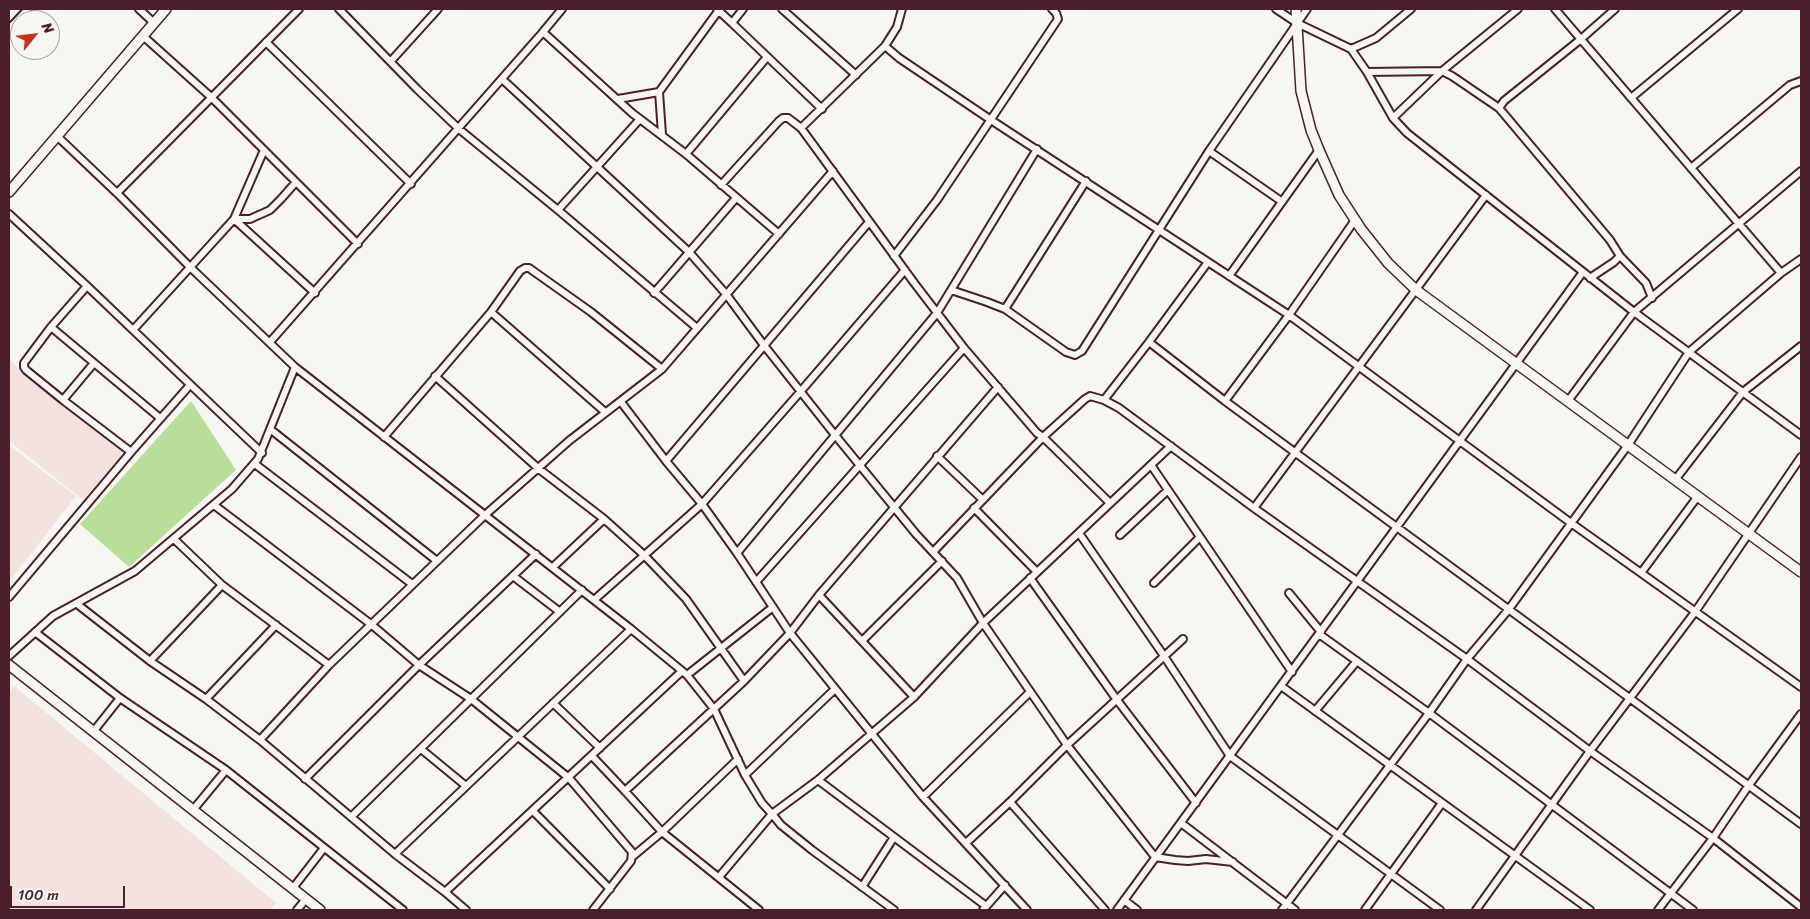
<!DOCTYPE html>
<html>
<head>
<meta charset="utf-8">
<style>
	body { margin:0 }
	#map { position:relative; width:1810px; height:919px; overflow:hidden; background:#f6f6f2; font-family:Sriracha,sans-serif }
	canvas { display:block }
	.frame { position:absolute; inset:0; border:10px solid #4a1f2b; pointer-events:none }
	.north { position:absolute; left:10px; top:10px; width:50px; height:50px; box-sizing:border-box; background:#f6f6f2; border:1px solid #b1a0a2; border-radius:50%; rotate:61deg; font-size:14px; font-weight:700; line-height:20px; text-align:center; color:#4a1f2b }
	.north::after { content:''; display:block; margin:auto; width:18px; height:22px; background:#c8321e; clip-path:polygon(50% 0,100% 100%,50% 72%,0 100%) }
	.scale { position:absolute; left:10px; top:886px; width:115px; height:22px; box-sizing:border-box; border:2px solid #4a1f2b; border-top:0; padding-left:6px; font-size:15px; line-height:18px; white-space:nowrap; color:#4a1f2b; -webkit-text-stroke:4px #f6f6f2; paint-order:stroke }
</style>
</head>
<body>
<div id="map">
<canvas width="1810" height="919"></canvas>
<div class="frame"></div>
<div class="north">N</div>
<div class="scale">100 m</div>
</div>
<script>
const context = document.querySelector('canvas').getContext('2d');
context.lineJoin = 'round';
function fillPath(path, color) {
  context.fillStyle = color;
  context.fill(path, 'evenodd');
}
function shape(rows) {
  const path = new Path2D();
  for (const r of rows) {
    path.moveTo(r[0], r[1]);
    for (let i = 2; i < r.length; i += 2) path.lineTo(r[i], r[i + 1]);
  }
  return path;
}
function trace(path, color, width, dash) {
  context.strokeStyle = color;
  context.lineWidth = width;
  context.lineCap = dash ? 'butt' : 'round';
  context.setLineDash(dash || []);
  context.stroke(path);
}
fillPath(shape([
	[9,358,28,378,124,452,83,500,9,441],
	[9,445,76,496,9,582],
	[14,686,276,903,270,910,9,910,9,694]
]), '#f3e1dd');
fillPath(shape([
	[191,401,236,470,129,567,80,524]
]), '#b9de99');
const street = shape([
	[139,9,154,23],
	[339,9,417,89,459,129,558,210,697,328],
	[562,9,543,32,632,113,686,154,779,234],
	[717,9,732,23],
	[743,9,732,23,822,109],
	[782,9,856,75],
	[1276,9,1297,23,1351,49,1367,72,1393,118,1407,133,1634,312,1801,435],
	[1555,9,1781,273],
	[9,29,28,9],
	[143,36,211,97,358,244],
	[266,42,411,184],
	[885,46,899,58,991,120,1289,315,1571,523,1801,687],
	[1351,49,1376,38,1411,9],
	[391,61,438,9],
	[1367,72,1442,71,1452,76,1499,108],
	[502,79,689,252,726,294,763,344,835,435,916,534,957,578,983,623,1067,745,1155,857,1175,860,1188,861,1206,859,1233,862],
	[659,92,662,134],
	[1631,98,1738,9],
	[618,99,659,92,719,10],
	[1393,118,1442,71,1518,9],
	[801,128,885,46,897,27,902,9],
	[57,136,117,193,190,267,295,367,631,629,687,675,714,709,745,775,762,803,772,814,781,825,812,850,894,910],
	[1209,151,1281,201],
	[686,154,767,57],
	[1691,168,1790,85,1801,81],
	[721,185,779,121,783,118,788,118,801,128,915,284,964,348,1037,433,1043,437,1085,399,1090,396,1104,400,1119,408,1254,508,1467,659,1590,751,1713,838,1801,907],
	[117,193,299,9],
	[558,210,640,119],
	[9,214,87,286,262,453],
	[234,219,315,293],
	[234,219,250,219,270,210,281,199,296,182],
	[894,256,937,200,1058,19,1056,13,1052,9],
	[1620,256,1646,283,1652,298],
	[1208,262,1149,342,1225,401,1801,824],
	[1229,276,1319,150],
	[1590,278,1614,262,1620,256,1610,240,1499,108,1504,101,1581,39,1615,9],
	[87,286,51,327,24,363,24,367,26,370,63,400,131,452],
	[951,290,987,302,1005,309,1066,352,1075,355,1082,351,1209,151,1307,9],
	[654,293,736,198],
	[1005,309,1086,181],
	[491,312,605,412],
	[51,327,160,418],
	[133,330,234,219,264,150],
	[270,342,543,32],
	[435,376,539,469,604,519,644,555,686,599,744,681],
	[998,387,819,595,790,633,923,797,1027,910],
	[63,400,94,363],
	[1104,400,1149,342],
	[1225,401,1289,315,1355,220],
	[1568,401,1634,312,1801,171],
	[270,429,437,561],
	[384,437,491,312,520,271,525,268,529,268,591,312,662,369],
	[937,456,983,500],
	[666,461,869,222],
	[255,464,412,584],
	[1151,465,1292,672],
	[1675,480,1743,392,1801,346],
	[214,505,372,625,419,665,471,699,569,778,632,852,631,861,593,910],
	[974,508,1037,572],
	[1254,508,1486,195],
	[1079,533,1164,656,1230,756,1440,910],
	[1120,535,1168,490],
	[174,539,222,585,329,665],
	[933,552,1043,437,1110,503],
	[737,553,937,313,1037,149],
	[553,567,604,519],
	[1641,573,1698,496],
	[513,576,560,612],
	[1030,578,1117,700,1196,803],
	[756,582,964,348],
	[1154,583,1200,537],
	[1289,593,1321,632],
	[819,595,914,697],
	[9,597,131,452,190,385],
	[594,600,702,504,801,391,905,270],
	[77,604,150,661,206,699,260,740,395,854,445,892,466,910],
	[35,632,120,698,226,770,403,910],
	[1319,634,1429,713,1693,910],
	[862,641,942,561],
	[9,656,53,616,135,571,232,489,258,459,295,367],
	[150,661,222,585],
	[687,675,773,607],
	[1281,686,1590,910],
	[206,699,276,625],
	[553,703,600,748],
	[1315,711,1357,661],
	[93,732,120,698],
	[260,740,329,665,485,515,570,440,662,369,833,171],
	[421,749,466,786],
	[592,756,625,791,744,681,790,633,737,553,702,504,666,461,621,402],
	[745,775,835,689],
	[305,779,419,665,536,554],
	[818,780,986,906],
	[625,791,662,832,759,910],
	[923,797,1030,692],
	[193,810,226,770],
	[533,811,610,889],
	[351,817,582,590],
	[1181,823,1295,910],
	[966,843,1010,802],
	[395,854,631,629],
	[632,857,662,832,738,759],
	[719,877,772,814,818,780,914,697,983,623,1171,446],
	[862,887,894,837],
	[293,888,324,848],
	[445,892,682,671],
	[1124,900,1137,910],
	[297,910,306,899],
	[983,910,1005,885],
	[1105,910,1010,802,1067,745,1183,639],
	[1117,910,1583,272],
	[1282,910,1429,713,1467,659,1509,609,1628,445,1689,352,1781,273,1801,259],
	[1365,910,1442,803],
	[1476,910,1590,751,1695,612,1801,457],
	[1658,910,1713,838,1749,785,1801,714]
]);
const secondary = shape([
	[1296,9,1301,91,1311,130,1319,150,1339,195,1361,229,1388,263,1416,290,1801,572],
	[9,192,166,9],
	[9,665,320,910]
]);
trace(street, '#4a1f2b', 10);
trace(secondary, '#4a1f2b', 12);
trace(street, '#f6f6f2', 6);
trace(secondary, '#f6f6f2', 9);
</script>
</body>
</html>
